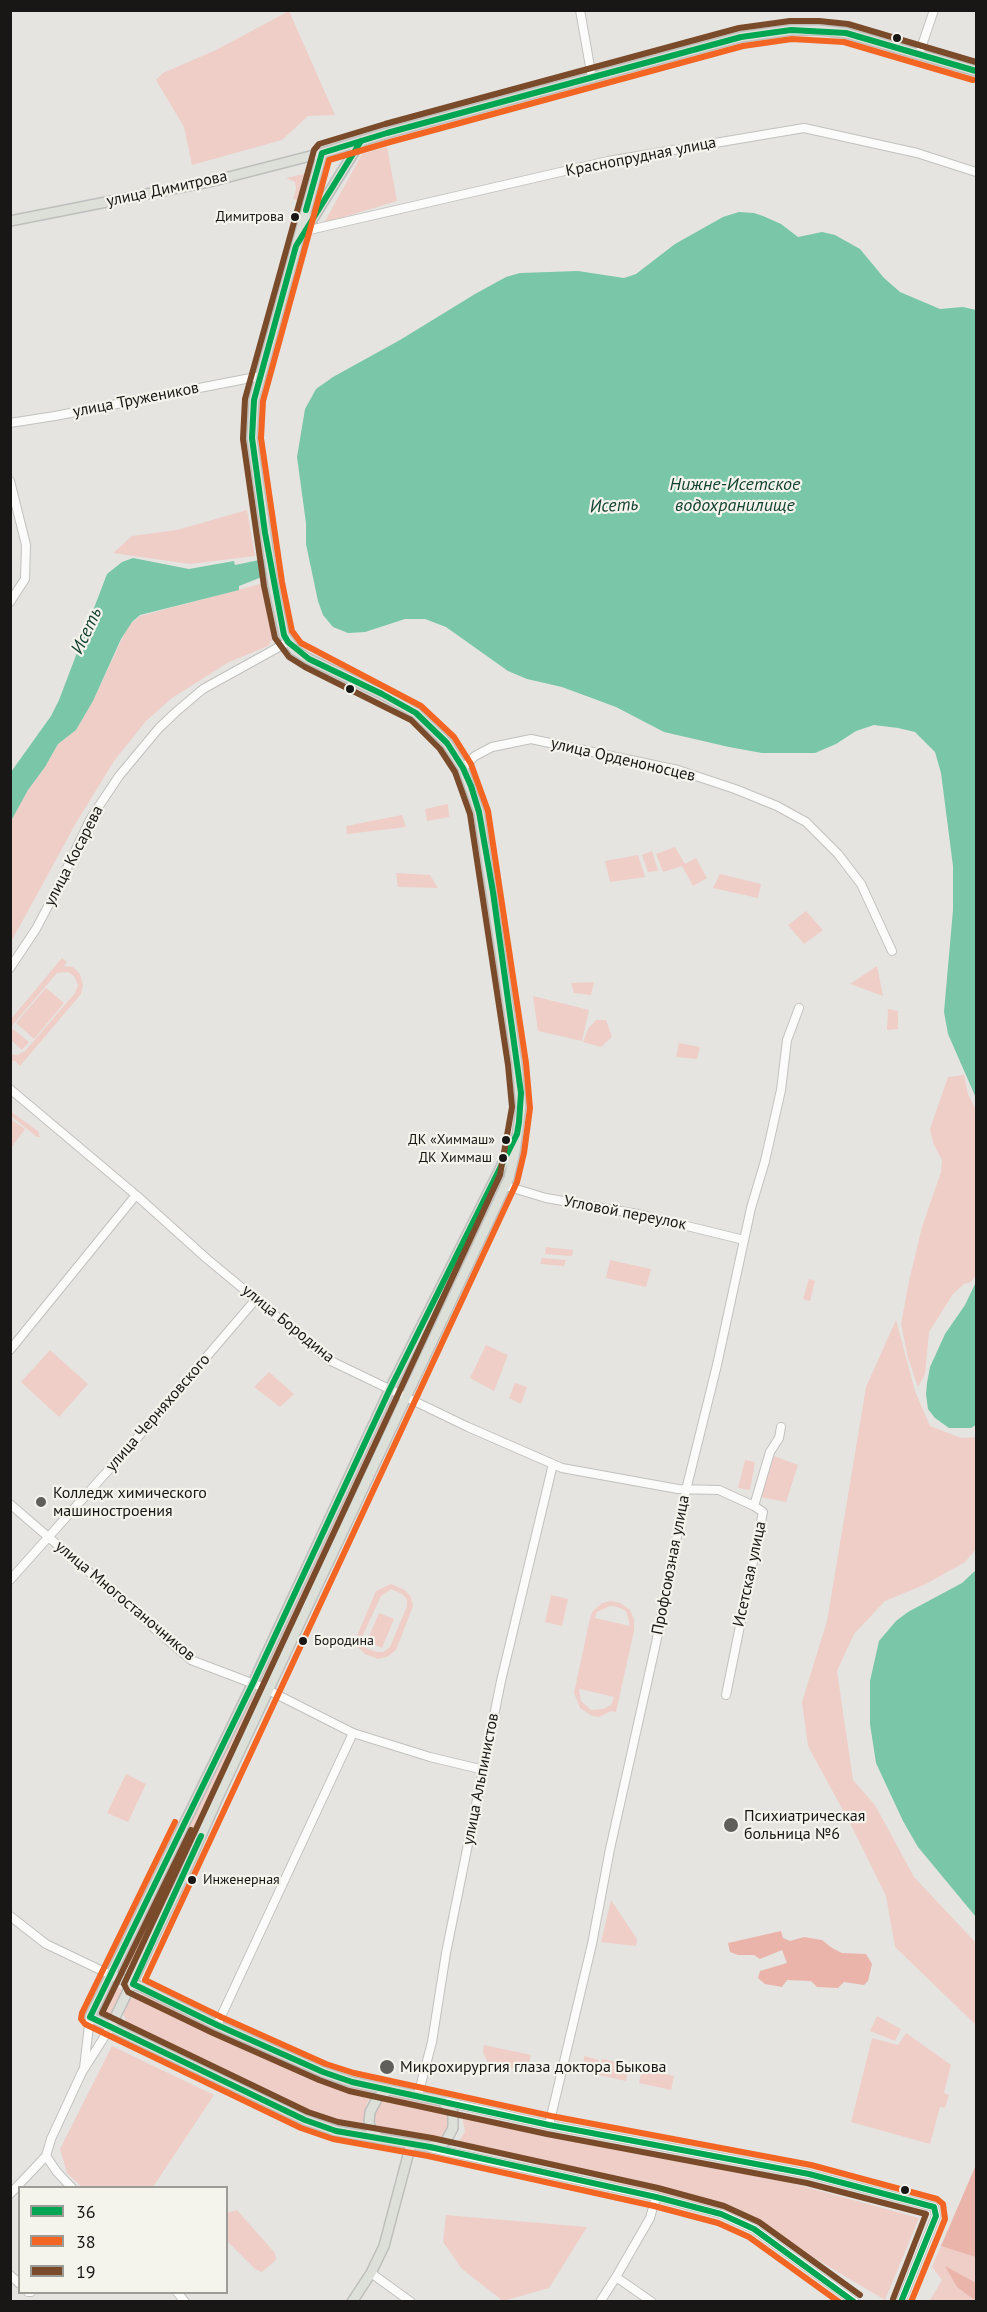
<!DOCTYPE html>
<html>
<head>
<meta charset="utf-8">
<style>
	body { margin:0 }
	#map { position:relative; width:987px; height:2312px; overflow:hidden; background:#e5e4e1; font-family:"PT Sans",sans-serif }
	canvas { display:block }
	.frame { position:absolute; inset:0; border:12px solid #181715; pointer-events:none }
	.legend { position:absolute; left:18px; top:2186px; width:210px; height:108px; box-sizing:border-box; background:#f4f3ec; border:2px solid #9c9b96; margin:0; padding:8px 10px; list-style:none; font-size:18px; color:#181715 }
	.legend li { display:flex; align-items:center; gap:12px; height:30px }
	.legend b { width:30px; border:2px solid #9c9b96 }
</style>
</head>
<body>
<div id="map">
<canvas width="987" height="2312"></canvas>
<div class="frame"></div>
<ul class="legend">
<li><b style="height:8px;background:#00a651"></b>36</li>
<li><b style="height:8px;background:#f26522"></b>38</li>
<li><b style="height:8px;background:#7a4b2a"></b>19</li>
</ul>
</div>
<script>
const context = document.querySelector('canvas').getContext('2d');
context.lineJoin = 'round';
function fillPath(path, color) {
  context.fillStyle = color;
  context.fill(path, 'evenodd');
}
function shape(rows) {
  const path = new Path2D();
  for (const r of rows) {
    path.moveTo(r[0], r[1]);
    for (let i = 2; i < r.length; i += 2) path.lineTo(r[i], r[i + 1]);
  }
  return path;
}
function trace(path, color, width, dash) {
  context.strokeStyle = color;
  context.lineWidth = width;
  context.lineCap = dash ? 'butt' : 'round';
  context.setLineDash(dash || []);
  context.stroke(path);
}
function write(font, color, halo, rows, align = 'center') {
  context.font = font + ' "PT Sans",sans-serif';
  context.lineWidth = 4.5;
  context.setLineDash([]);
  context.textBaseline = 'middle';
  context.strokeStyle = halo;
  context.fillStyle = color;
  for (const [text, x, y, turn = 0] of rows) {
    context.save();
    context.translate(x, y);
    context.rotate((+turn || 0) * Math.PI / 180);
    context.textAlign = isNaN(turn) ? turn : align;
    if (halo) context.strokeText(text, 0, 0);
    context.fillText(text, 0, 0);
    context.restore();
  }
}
fillPath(shape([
	[289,11,335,115,308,116,282,140,192,165,184,127,156,80,163,73,216,50],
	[387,147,397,201,324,223,362,154],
	[304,174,297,200,293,199,296,189,295,182,286,178],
	[247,510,255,556,190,564,113,553,132,536,177,530],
	[264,583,274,636,268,646,229,662,172,698,146,721,114,761,76,823,11,942,11,821,28,790,45,767,58,744,76,730,93,701,128,626,140,616],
	[448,804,449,817,427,821,425,809],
	[402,815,406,827,347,834,346,826],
	[675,847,685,864,696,858,707,878,693,886,682,866,663,872,656,854],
	[652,851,658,871,648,872,642,855],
	[638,855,645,877,610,882,605,861],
	[396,873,430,875,438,888,398,887],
	[720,874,761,884,758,898,713,888],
	[806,911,823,930,804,944,788,925],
	[62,958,67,962,64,966,73,967,80,974,83,985,81,994,20,1066,15,1061,11,1061,11,1054,17,1055,25,1051,75,993,78,985,74,976,68,972,57,973,11,1027,11,1019],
	[877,966,883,996,850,984],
	[594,982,591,995,574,993,571,983],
	[46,988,64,1003,34,1039,16,1023],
	[533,996,589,1010,582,1041,538,1031],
	[888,1009,898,1011,898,1029,887,1030],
	[596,1020,606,1020,612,1037,601,1047,583,1042,588,1029],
	[13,1029,29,1042,22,1050,11,1040,11,1032],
	[679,1043,700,1047,697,1059,676,1057],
	[964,1075,968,1094,976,1110,976,1274,971,1282,964,1284,953,1294,929,1332,925,1374,918,1387,908,1358,901,1324,909,1281,922,1227,941,1172,942,1160,933,1143,930,1129,948,1077],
	[10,1111,38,1131,40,1137,37,1137,11,1116],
	[10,1119,25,1129,11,1148,10,1148],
	[488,1198,494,1201,411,1381,400,1377],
	[546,1247,573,1250,572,1256,545,1254],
	[542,1258,566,1260,564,1266,540,1264],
	[610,1260,651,1269,646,1287,606,1278],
	[809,1279,815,1281,810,1301,803,1299],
	[896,1320,915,1391,930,1426,961,1438,976,1437,976,1549,965,1562,926,1584,885,1601,854,1634,837,1671,853,1780,875,1805,914,1877,976,1943,976,2025,895,1947,886,1896,853,1829,808,1746,802,1702,827,1621,866,1387],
	[486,1345,508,1355,494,1391,470,1378],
	[50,1350,88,1384,59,1417,21,1382],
	[269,1372,294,1394,280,1407,254,1387],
	[515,1383,527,1387,521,1404,509,1398],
	[387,1402,398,1407,272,1678,260,1673],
	[774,1456,798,1465,786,1502,760,1497],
	[745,1460,755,1462,750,1490,738,1488],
	[391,1584,405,1590,411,1597,413,1606,396,1650,387,1657,378,1659,365,1654,358,1647,357,1636,376,1591],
	[391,1589,402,1594,407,1599,407,1606,390,1647,383,1652,377,1652,368,1649,363,1644,363,1635,381,1596],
	[551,1595,568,1599,562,1626,545,1622],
	[611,1601,620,1603,630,1610,634,1619,634,1631,616,1712,611,1711,599,1717,592,1716,580,1708,574,1693,590,1618,593,1611,602,1603],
	[610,1606,618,1607,626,1611,630,1626,595,1618,597,1612],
	[579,1690,580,1689,614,1697,611,1705,603,1709,591,1710,581,1701],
	[379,1613,394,1619,382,1648,367,1641],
	[253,1691,264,1696,133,1966,122,1960],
	[126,1774,146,1784,128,1822,107,1813],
	[611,1900,637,1939,636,1946,601,1942],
	[116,1986,126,1992,113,2017,103,2012],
	[144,1994,320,2076,374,2093,367,2103,364,2118,366,2126,338,2123,310,2113,132,2028,126,2022,123,2012,130,1999],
	[877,2016,901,2029,895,2041,870,2031],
	[906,2033,951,2065,944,2093,949,2095,945,2108,940,2107,930,2144,851,2122,872,2038,898,2045],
	[484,2045,531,2055,527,2071,489,2064,483,2053],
	[112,2046,214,2095,153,2187,82,2187,67,2173,60,2149],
	[584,2056,599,2060,597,2074,583,2071],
	[602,2059,629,2065,626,2081,599,2075],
	[642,2069,674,2076,671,2090,639,2083],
	[384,2096,391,2096,442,2105,448,2111,449,2126,444,2135,436,2141,384,2131,376,2124,374,2117,376,2104],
	[462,2114,672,2160,773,2178,919,2218,885,2300,749,2219,543,2163,456,2145,465,2132],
	[976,2165,976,2301,929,2302,942,2280,932,2267],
	[237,2210,275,2253,276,2260,262,2272,255,2269,227,2241,227,2213],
	[446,2215,587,2227,549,2288,503,2301,462,2269,443,2242]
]), '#efcec7');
fillPath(shape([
	[781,1931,783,1938,790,1941,804,1937,822,1940,832,1948,842,1953,866,1954,872,1964,868,1981,864,1985,844,1982,838,1988,817,1987,811,1981,787,1980,782,1987,765,1984,758,1978,760,1971,787,1963,782,1950,760,1959,754,1955,738,1955,730,1952,728,1943],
	[976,2165,976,2257,941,2246],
	[945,2266,976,2283,976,2301,957,2287]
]), '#eab4ab');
fillPath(shape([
	[739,212,754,213,763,216,781,224,798,237,822,232,835,235,860,249,884,278,900,292,940,309,963,307,976,310,976,1098,948,1034,944,1012,953,910,953,866,941,773,935,752,915,732,898,728,874,725,856,731,836,744,815,753,762,753,729,747,664,732,616,707,562,687,527,679,508,671,446,627,425,619,405,619,365,632,348,633,333,627,323,615,318,601,306,544,306,523,297,457,305,409,316,389,333,377,400,340,475,294,506,277,520,273,578,271,624,278,636,274,675,244,723,217],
	[133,558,189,569,234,561,235,565,264,559,267,575,239,586,239,590,140,615,132,622,121,639,93,701,76,730,58,744,45,767,28,790,11,821,11,772,51,716,59,700,107,574,122,562],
	[976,1282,976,1425,971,1428,949,1428,935,1418,928,1409,926,1394,927,1383,930,1367,945,1334,965,1305],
	[976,1570,976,1917,918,1847,903,1821,876,1763,870,1724,870,1681,879,1641,896,1621,908,1612,962,1583]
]), '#79c7a8');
const minor = shape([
	[580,10,592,78],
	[919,54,934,10],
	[305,231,608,161,804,128,917,153,976,172],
	[10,423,55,416,261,376],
	[10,481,26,545,25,579,10,602],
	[463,768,475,756,492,747,531,739,678,770,735,789,777,806,806,822,838,854,861,884,892,951],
	[10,968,36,929,55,893,91,818,119,776,159,728,177,711,203,689,288,642],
	[10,1089,136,1195,206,1258,329,1360,468,1427,562,1468,678,1489,719,1490,754,1506],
	[506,1186,546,1198,638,1214,744,1240],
	[10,1350,136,1195],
	[10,1504,191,1660,262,1687,353,1733,430,1757,484,1770],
	[10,1580,138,1437,256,1299],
	[726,1695,763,1512,754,1506,770,1452,779,1438,781,1427],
	[10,1916,46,1944,111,1975],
	[217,2025,353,1733],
	[84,2068,90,2017],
	[418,2095,432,2042,446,1953,501,1681,553,1464],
	[442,2101,549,2125,809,2174,934,2207,936,2216,901,2302],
	[549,2125,592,1944,610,1849,656,1643,686,1490,717,1365,751,1208,765,1161,781,1090,787,1040,799,1008],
	[431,2148,656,2197,721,2214,754,2229,855,2302],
	[46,2156,57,2172,72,2188],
	[10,2194,46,2156,51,2139,82,2072,110,2028],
	[371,2273,411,2302],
	[10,2275,20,2284],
	[616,2277,652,2302],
	[28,2292,31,2292],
	[177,2292,185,2302],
	[600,2302,616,2277,650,2218,656,2197]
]);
const major = shape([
	[10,221,213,181,322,153,387,133,741,37,791,30,819,30,846,33,976,71],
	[302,236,361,141],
	[111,1975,141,1987,217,2025,323,2072,352,2082,442,2101,453,2113,453,2128,446,2141,440,2145,430,2147,336,2131,305,2120,90,2017,253,1683,390,1389,515,1139],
	[110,2028,182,1879,220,1793,509,1178,515,1152,521,1107,517,1064,479,812,463,768,447,743,416,713,382,694,309,659,295,650,284,635,273,584,252,438,254,400,322,153],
	[380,2139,371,2130,369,2122,370,2112,378,2097,389,2090],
	[352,2302,371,2273,384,2246,411,2144]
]);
trace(minor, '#c1c1be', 10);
trace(major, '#bebebd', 12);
trace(minor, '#fbfbfa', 8);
trace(major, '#dce0d9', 9);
trace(shape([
	[361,141,296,246,254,400,252,438,265,533,284,635,288,642,309,659,382,694,416,713,447,743,463,768,471,786,479,812,493,892,521,1093,519,1122,517,1134,390,1389,253,1683,90,2017,305,2120,336,2131,430,2147,656,2197,721,2214,754,2229,854,2302],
	[306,210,322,153,387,133,741,37,791,30,846,33,976,71],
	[133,1984,201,1836],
	[133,1984,217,2025,323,2072,352,2082,549,2125,809,2174,934,2207,936,2216,901,2302]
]), '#00a651', 6);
trace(shape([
	[175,1822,82,2013,81,2019,85,2024,301,2128,333,2139,428,2156,654,2206,718,2223,749,2237,839,2302],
	[911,2302,945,2219,943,2204,937,2199,811,2165,551,2116,354,2073,326,2064,221,2017,145,1980,517,1182,524,1153,530,1108,526,1063,488,811,471,764,454,737,421,706,301,643,292,631,282,582,261,438,263,401,329,160,390,142,743,46,792,39,844,42,973,80]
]), '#f26522', 6);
trace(shape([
	[191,1830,102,2013,308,2112,338,2122,432,2138,658,2188,724,2206,759,2222,860,2295],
	[893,2299,926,2214,807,2183,547,2134,349,2091,319,2080,213,2033,128,1992,124,1984,500,1175,512,1107,508,1065,470,814,455,772,440,749,411,720,305,667,289,657,275,638,264,586,243,439,245,399,314,150,319,144,385,124,739,28,790,21,819,21,848,24,976,62]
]), '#7a4b2a', 6);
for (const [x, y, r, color] of [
	[897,38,5,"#181715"],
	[295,217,5,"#181715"],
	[350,689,5,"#181715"],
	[506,1140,5,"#181715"],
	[503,1158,5,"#181715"],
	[41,1502,6,"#605f5c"],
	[303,1641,5,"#181715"],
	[731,1825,8,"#605f5c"],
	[192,1880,5,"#181715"],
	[387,2067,8,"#605f5c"],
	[905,2190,5,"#181715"]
]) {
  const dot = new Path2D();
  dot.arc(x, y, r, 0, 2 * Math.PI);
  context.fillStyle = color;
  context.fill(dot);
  trace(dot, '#f4f3ec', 2);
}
write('14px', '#181715', '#f4f3ec', [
	["Димитрова",284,217],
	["ДК «Химмаш»",495,1140],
	["ДК Химмаш",492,1158],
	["Бородина",314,1641,"left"],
	["Инженерная",203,1880,"left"]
], 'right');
write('16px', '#181715', '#f4f3ec', [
	["Краснопрудная улица",641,157,-11],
	["улица Димитрова",167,189,-12],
	["улица Тружеников",136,400,-11],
	["улица Орденоносцев",623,760,13],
	["улица Косарева",74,856,-63],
	["Угловой переулок",625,1213,11],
	["улица Бородина",288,1324,39],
	["улица Черняховского",158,1413,-49],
	["Профсоюзная улица",671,1565,-79],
	["Исетская улица",750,1574,-78],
	["улица Многостаночников",125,1601,40],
	["улица Альпинистов",481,1779,-79]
]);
write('16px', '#181715', '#f4f3ec', [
	["Колледж химического",53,1493],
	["машиностроения",53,1511],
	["Психиатрическая",744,1816],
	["больница №6",744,1834],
	["Микрохирургия глаза доктора Быкова",400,2067]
], 'left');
write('italic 18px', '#0f3f2e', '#f4f3ec', [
	["Нижне-Исетское",735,485],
	["водохранилище",735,506],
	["Исеть",614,506,-3],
	["Исеть",87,631,-65]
]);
</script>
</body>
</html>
